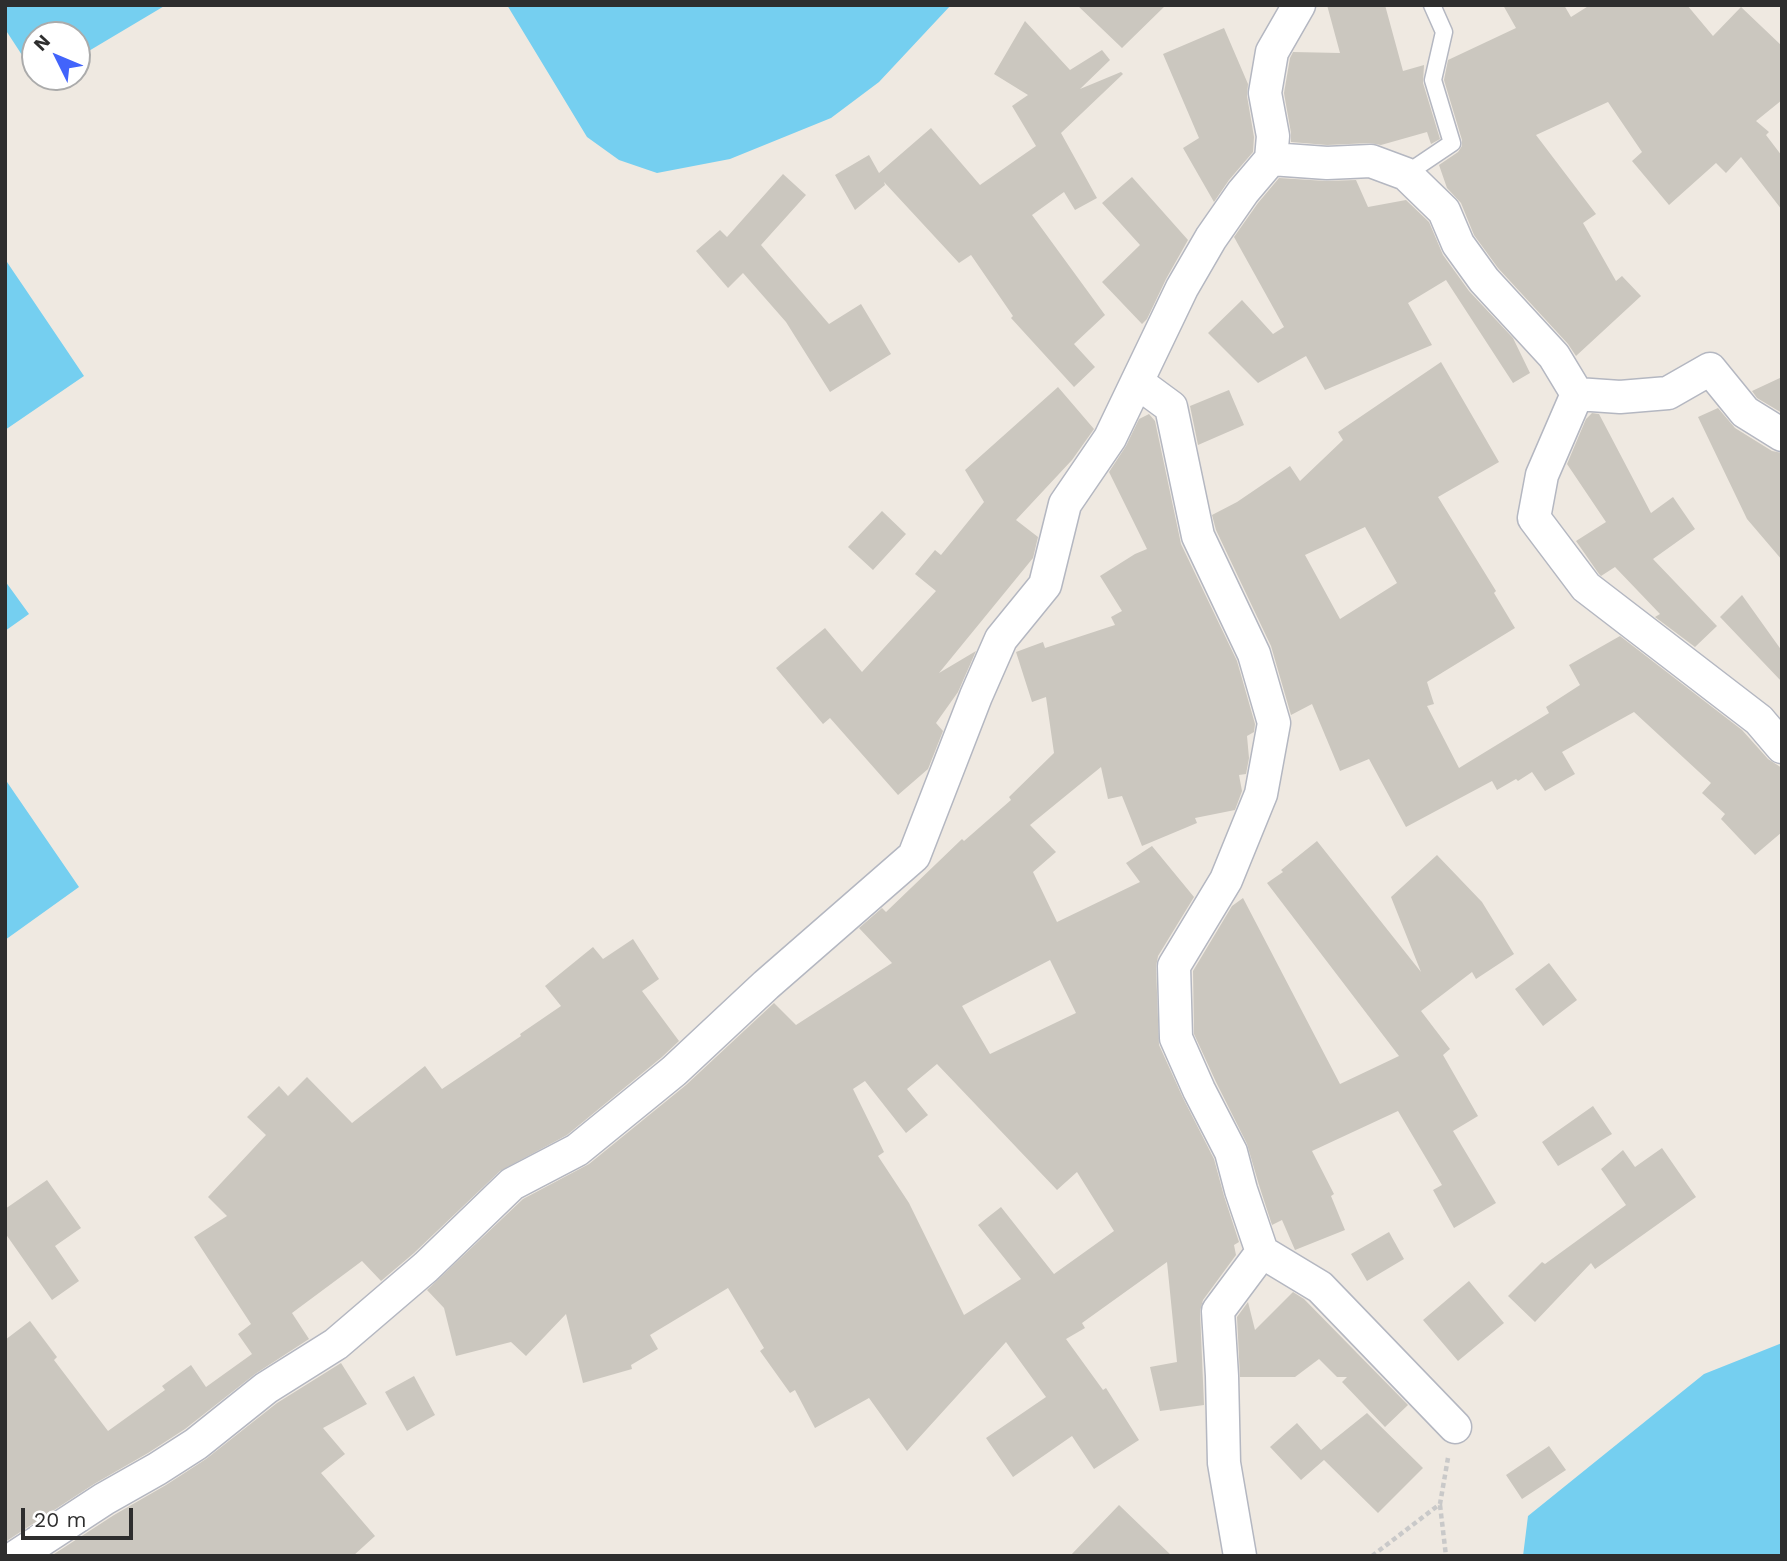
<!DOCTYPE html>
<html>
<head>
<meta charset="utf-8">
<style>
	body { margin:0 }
	#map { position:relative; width:1787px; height:1561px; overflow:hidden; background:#efe9e1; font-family:"Work Sans",sans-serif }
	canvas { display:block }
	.frame { position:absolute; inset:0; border:7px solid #2e2e2e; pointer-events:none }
	.north { position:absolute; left:21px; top:21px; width:70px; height:70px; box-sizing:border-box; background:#fff; border:2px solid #ababab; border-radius:50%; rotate:313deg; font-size:19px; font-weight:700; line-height:28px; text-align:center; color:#2e2e2e }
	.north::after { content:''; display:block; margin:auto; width:24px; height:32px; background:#4264fb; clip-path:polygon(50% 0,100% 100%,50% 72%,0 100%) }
	.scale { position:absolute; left:21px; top:1508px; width:112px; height:32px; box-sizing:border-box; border:4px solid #2e2e2e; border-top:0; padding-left:9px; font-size:21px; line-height:24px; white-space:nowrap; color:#2e2e2e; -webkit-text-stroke:5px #fff; paint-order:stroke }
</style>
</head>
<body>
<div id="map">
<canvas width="1787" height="1561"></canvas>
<div class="frame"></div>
<div class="north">N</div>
<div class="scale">20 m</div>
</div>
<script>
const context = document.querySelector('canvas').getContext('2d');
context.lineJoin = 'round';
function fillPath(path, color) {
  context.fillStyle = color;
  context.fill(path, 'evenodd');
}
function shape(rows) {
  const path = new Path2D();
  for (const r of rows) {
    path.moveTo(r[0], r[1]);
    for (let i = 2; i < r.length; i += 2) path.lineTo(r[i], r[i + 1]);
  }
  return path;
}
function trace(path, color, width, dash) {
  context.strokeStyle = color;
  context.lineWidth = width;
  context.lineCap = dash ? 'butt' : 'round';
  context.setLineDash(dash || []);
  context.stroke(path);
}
fillPath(shape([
	[5,5,166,5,77,58,77,35,35,35,35,75,5,29],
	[507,5,951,5,879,82,831,118,730,159,657,173,619,160,587,137],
	[5,259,84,376,5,430],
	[5,581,29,614,5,631],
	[5,779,79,887,5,940],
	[1782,1343,1782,1556,1523,1556,1528,1516,1704,1374]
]), '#75cff0');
fillPath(shape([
	[1077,5,1166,5,1122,48],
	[1327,5,1385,5,1403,71,1424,65,1423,83,1440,139,1431,144,1427,132,1381,145,1370,143,1327,145,1291,142,1291,133,1284,93,1290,58,1293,52,1340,53],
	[1503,5,1564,5,1571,17,1590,5,1687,5,1713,36,1741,7,1782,46,1782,100,1756,121,1769,132,1766,135,1782,156,1782,210,1741,157,1726,173,1716,163,1669,205,1632,161,1642,152,1608,102,1536,135,1596,214,1583,223,1616,281,1622,276,1641,296,1576,356,1568,344,1498,268,1474,235,1461,203,1447,188,1439,165,1458,152,1462,146,1462,140,1444,80,1448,60,1516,28],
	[1025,21,1070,70,1102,50,1110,60,1080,89,1121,72,1123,74,1061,133,1097,198,1075,210,1064,192,1032,215,1105,315,1074,344,1095,367,1074,387,1011,318,1013,316,971,255,959,263,884,182,885,185,855,210,835,175,869,155,879,173,931,128,980,185,1036,146,1012,106,1028,95,994,74],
	[1224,28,1248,84,1247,96,1254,137,1253,152,1229,180,1214,202,1183,148,1199,138,1163,54],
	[783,174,806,195,761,245,829,324,861,304,891,354,830,392,786,322,743,273,728,288,696,251,720,230,727,237],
	[1132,177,1188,240,1166,279,1147,319,1142,324,1102,282,1140,245,1102,203],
	[1279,178,1326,181,1356,180,1368,207,1406,200,1429,222,1443,255,1469,291,1513,338,1530,373,1513,383,1446,280,1408,303,1432,345,1325,390,1306,356,1258,383,1208,333,1242,300,1273,334,1284,327,1234,237,1258,203],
	[1441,362,1499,462,1438,497,1496,591,1494,593,1515,628,1427,682,1434,704,1427,706,1459,768,1549,713,1546,707,1580,685,1569,665,1620,636,1742,730,1768,759,1782,768,1782,832,1755,855,1721,819,1725,814,1702,793,1711,783,1634,712,1562,752,1575,774,1545,791,1532,772,1518,781,1516,779,1497,790,1492,781,1406,827,1369,759,1340,771,1312,704,1291,715,1271,646,1216,530,1212,515,1237,502,1290,466,1300,481,1343,440,1338,432],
	[1365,527,1397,583,1340,619,1305,555],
	[1782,377,1782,413,1757,398,1752,391],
	[1058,387,1094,429,1072,460,1016,520,1038,537,1033,558,939,673,976,651,958,692,936,723,943,731,928,769,898,795,830,718,823,724,776,668,825,628,862,672,936,591,915,574,935,550,941,555,984,502,965,470],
	[1229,390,1244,425,1198,445,1190,406],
	[1718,408,1735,428,1772,451,1782,453,1782,560,1747,519,1698,417],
	[1592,413,1599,414,1651,513,1673,497,1695,529,1653,559,1717,626,1695,647,1655,617,1660,614,1615,567,1601,576,1599,574,1576,541,1606,522,1567,464,1586,419],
	[1149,414,1155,421,1181,544,1237,661,1255,724,1254,732,1247,736,1249,758,1246,774,1239,775,1242,791,1235,810,1195,818,1197,823,1142,846,1122,796,1108,799,1101,767,1030,825,1056,852,1033,872,1057,922,1140,882,1126,863,1152,846,1194,897,1158,956,1156,967,1159,1045,1183,1098,1214,1159,1224,1196,1239,1242,1234,1245,1236,1255,1203,1300,1200,1311,1204,1405,1160,1411,1150,1367,1177,1362,1167,1262,1082,1323,1085,1328,1066,1339,1103,1390,1106,1388,1139,1440,1094,1469,1072,1436,1013,1477,986,1438,1046,1397,1006,1342,907,1451,869,1398,815,1428,795,1390,790,1393,760,1351,764,1348,728,1288,650,1335,658,1349,631,1365,632,1369,583,1383,566,1314,526,1356,511,1342,456,1356,444,1308,427,1290,523,1199,589,1164,686,1085,774,1003,796,1025,892,963,859,928,882,908,886,912,962,839,964,841,1011,800,1009,797,1054,753,1046,697,1032,702,1016,652,1043,642,1045,648,1115,625,1111,617,1122,611,1100,576,1135,554,1147,549,1109,472,1126,446,1139,419],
	[1050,960,1076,1013,990,1054,962,1006],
	[937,1064,1057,1190,1077,1172,1114,1231,1054,1274,1001,1207,978,1225,1021,1279,964,1315,909,1203,878,1156,884,1152,853,1089,865,1081,906,1133,928,1115,907,1089],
	[882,511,906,534,873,570,848,547],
	[1742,595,1782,651,1782,682,1720,617],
	[1317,841,1421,972,1391,897,1437,855,1482,902,1514,954,1476,979,1472,972,1421,1011,1450,1049,1443,1055,1478,1116,1453,1131,1496,1203,1454,1228,1433,1190,1442,1185,1398,1111,1312,1151,1334,1194,1331,1196,1345,1230,1295,1250,1282,1220,1272,1225,1259,1185,1247,1144,1216,1082,1194,1034,1193,971,1232,906,1243,898,1340,1084,1399,1056,1267,883,1283,872,1281,870],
	[633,939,659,979,642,991,679,1041,662,1057,567,1135,500,1171,414,1253,381,1281,362,1261,292,1313,309,1339,255,1374,185,1429,148,1453,94,1484,5,1542,5,1340,30,1321,57,1357,54,1360,108,1431,165,1390,162,1386,191,1365,206,1387,252,1354,238,1334,251,1324,194,1237,227,1216,208,1197,266,1135,247,1117,279,1086,288,1096,307,1077,352,1123,425,1066,442,1089,521,1036,520,1034,561,1006,545,986,593,947,603,959],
	[1549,963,1577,1000,1543,1026,1515,989],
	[1593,1106,1612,1134,1558,1166,1542,1142],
	[1662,1148,1696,1197,1595,1269,1591,1263,1535,1322,1508,1296,1542,1262,1545,1264,1626,1205,1601,1169,1623,1150,1635,1167],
	[47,1180,81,1228,55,1246,79,1281,52,1300,5,1233,5,1209],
	[1389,1232,1404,1259,1367,1281,1351,1254],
	[1469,1281,1504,1323,1458,1361,1423,1320],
	[1293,1292,1304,1299,1408,1405,1385,1427,1342,1382,1347,1377,1337,1377,1319,1359,1295,1377,1240,1377,1237,1317,1248,1302,1255,1330],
	[341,1363,367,1404,323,1428,345,1454,321,1473,375,1536,353,1556,51,1556,114,1515,166,1485,206,1459,277,1403],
	[414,1376,435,1415,407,1431,385,1392],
	[1367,1413,1423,1468,1378,1513,1324,1460,1301,1480,1270,1447,1297,1423,1321,1450],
	[1549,1446,1566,1470,1522,1499,1506,1475],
	[1119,1505,1172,1556,1070,1556]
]), '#cbc7bf');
const service = shape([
	[1406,174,1452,143,1433,80,1444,32,1432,5]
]);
const minor = shape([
	[1271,159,1327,163,1371,161,1406,174,1444,211,1458,244,1484,280,1554,356,1577,394,1542,475,1534,518,1586,587,1759,720,1782,747],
	[1137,382,1171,407,1198,536,1254,654,1274,723,1261,794,1226,880,1174,966,1176,1038,1199,1090,1231,1152,1241,1190,1262,1252,1320,1287,1455,1427],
	[1577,394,1620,397,1668,393,1710,369,1745,412,1782,435],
	[17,1556,104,1499,157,1469,196,1444,266,1388,336,1344,426,1267,512,1184,577,1150,674,1071,766,985,914,856,976,696,1001,639,1045,585,1065,504,1110,438,1182,288,1211,238,1243,192,1271,159,1273,136,1265,93,1272,52,1299,5],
	[1240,1556,1224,1463,1222,1376,1218,1311,1262,1252]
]);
trace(service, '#b4b7c1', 19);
trace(minor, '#b4b7c1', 35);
trace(shape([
	[1440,1505,1446,1556],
	[1372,1556,1440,1504,1448,1458]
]), '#c9c9c9', 4.5, [5, 3.5]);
trace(service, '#fff', 16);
trace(minor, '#fff', 32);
</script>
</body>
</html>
